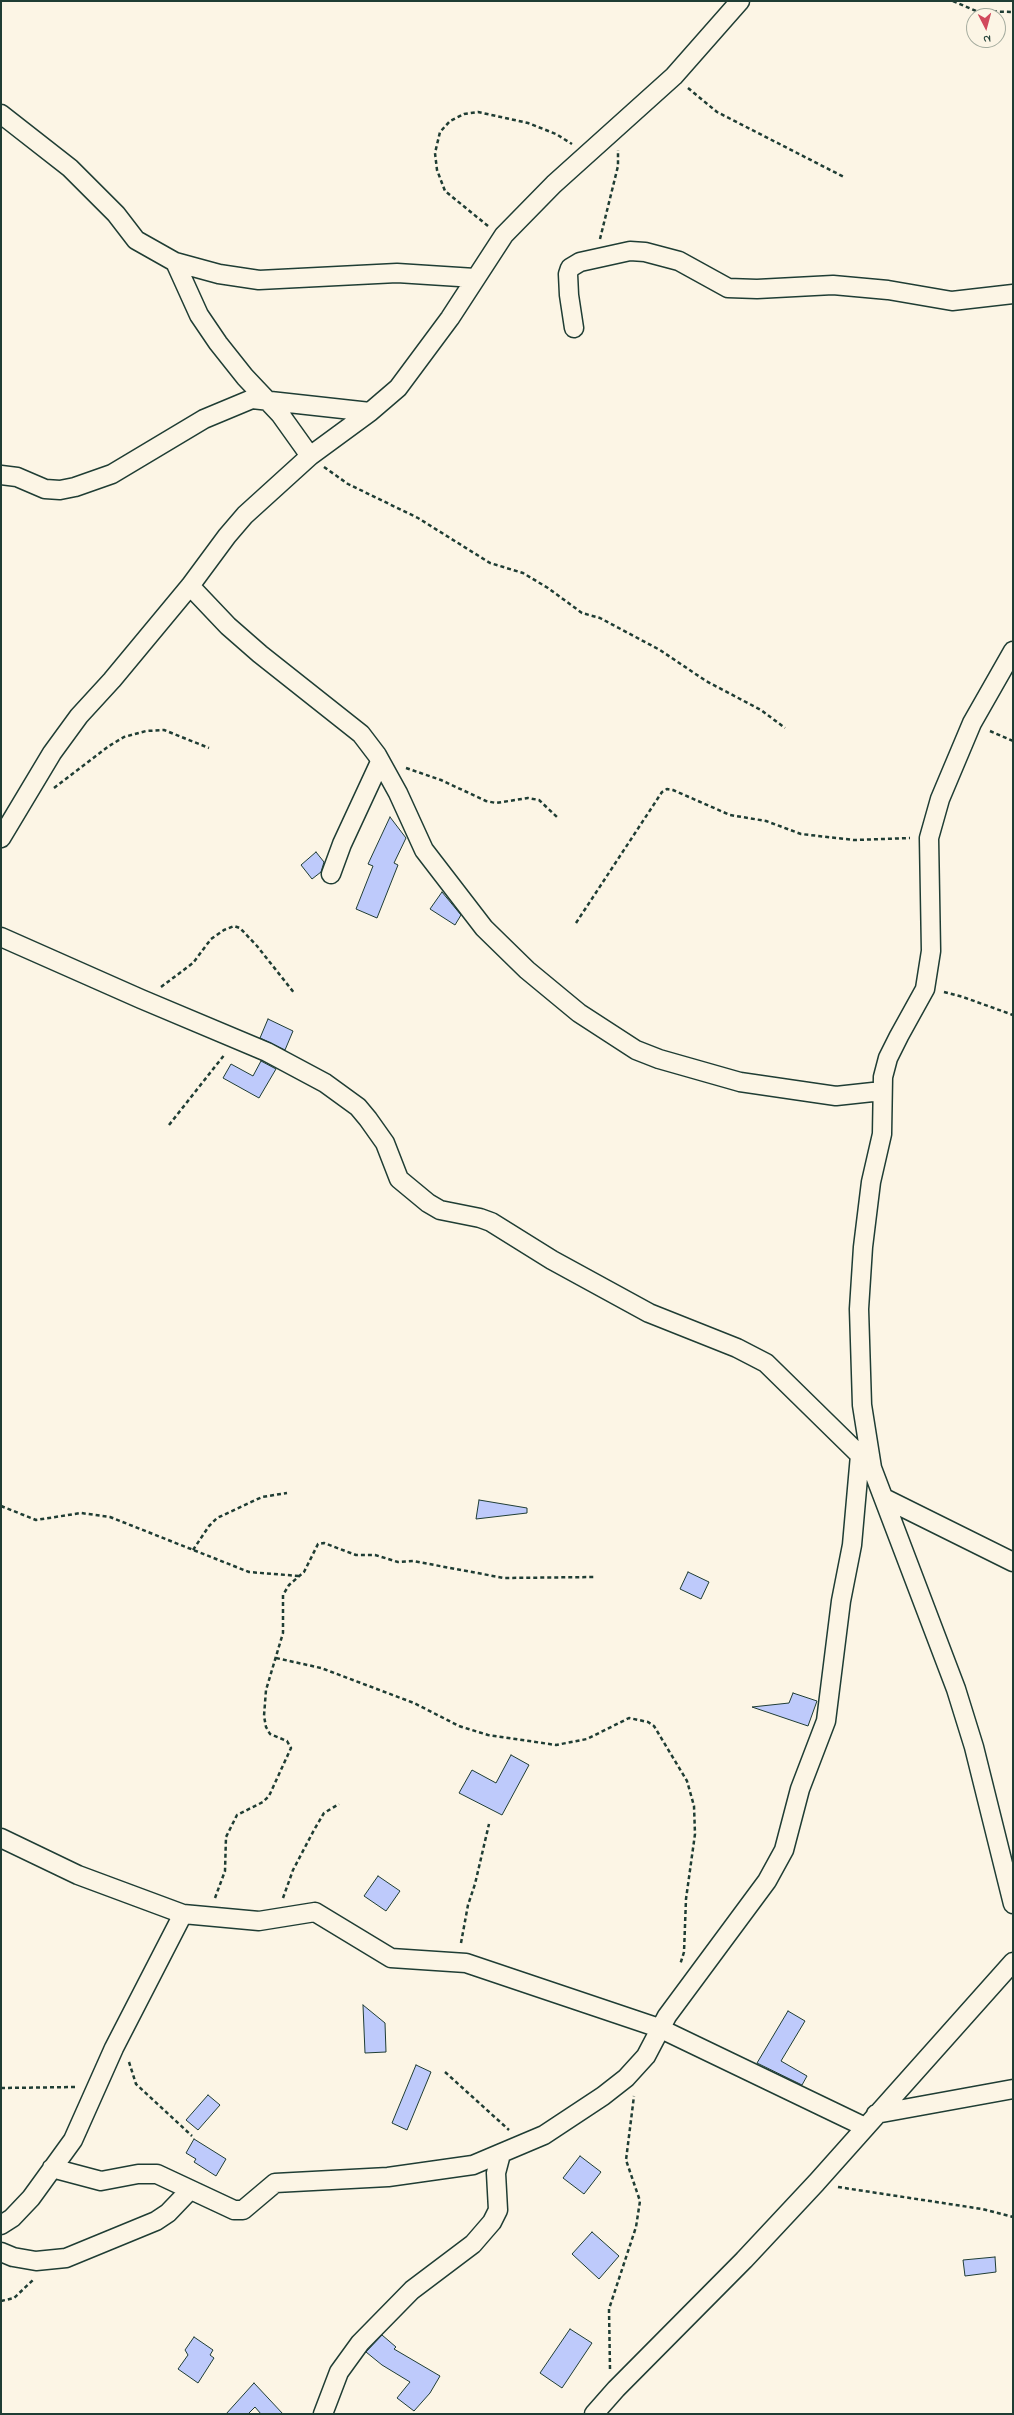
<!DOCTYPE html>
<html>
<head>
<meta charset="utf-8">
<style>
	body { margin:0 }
	#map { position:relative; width:1014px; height:2415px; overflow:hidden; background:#fcf5e5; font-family:"Indie Flower",sans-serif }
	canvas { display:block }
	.frame { position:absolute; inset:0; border:2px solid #1f3d34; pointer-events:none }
	.north { position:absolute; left:966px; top:8px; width:40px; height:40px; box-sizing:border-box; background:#fcf5e5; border:1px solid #a4ab9e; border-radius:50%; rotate:174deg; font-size:11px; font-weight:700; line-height:16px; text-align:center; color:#1f3d34 }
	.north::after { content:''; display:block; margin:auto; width:14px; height:18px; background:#d1495b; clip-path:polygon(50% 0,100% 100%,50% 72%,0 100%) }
</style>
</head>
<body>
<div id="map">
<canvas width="1014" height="2415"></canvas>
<div class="frame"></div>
<div class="north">N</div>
</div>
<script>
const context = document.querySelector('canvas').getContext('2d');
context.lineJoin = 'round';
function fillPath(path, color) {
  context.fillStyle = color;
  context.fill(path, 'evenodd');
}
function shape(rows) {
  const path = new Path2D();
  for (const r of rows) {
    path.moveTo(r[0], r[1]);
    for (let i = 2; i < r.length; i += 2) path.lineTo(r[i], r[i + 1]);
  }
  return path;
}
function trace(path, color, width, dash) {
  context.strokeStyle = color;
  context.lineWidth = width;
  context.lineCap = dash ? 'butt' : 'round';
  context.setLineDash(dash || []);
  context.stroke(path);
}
const building = shape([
	[390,817,406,838,394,863,398,865,377,918,356,909,373,866,368,864,390,817],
	[316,852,324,862,321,872,312,879,301,865,316,852],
	[442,892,461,915,455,925,430,909,442,892],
	[268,1019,293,1031,285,1050,260,1038,268,1019],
	[261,1061,276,1069,259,1098,223,1078,231,1064,253,1076,261,1061],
	[479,1500,527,1508,527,1513,476,1519,479,1500],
	[688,1572,709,1582,701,1599,680,1589,688,1572],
	[793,1693,817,1701,808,1726,752,1707,789,1703,793,1693],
	[511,1755,529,1765,502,1815,459,1793,472,1770,496,1783,511,1755],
	[378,1876,400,1891,386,1911,364,1896,378,1876],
	[363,2005,385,2023,386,2052,365,2053,363,2005],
	[788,2011,805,2021,781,2061,807,2076,802,2085,757,2063,788,2011],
	[416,2065,431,2072,407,2130,392,2123,416,2065],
	[208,2095,220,2105,198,2130,186,2120,208,2095],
	[194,2139,226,2159,216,2176,194,2162,196,2159,186,2153,194,2139],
	[580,2156,601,2172,584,2194,563,2178,580,2156],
	[592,2232,619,2256,599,2279,572,2254,592,2232],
	[995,2257,996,2272,965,2276,963,2260,995,2257],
	[570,2329,592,2343,562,2388,540,2373,570,2329],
	[382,2335,396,2347,394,2349,440,2376,430,2393,414,2411,397,2398,410,2382,382,2365,366,2352,382,2335],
	[194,2337,213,2350,210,2355,214,2358,198,2383,178,2369,188,2355,185,2350,194,2337],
	[254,2383,283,2414,261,2414,255,2407,248,2414,226,2414,254,2383]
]);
fillPath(building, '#becafb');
trace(building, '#1f3d34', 1);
const street = shape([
	[1,114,70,168,116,214,136,240,175,262,219,274,259,280,397,273,475,278],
	[175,262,199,315,218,343,245,377,280,414,310,456],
	[574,328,569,295,568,274,570,268,580,262,630,251,645,252,679,261,728,288,757,289,833,285,888,290,952,301,1013,294],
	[1,475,17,477,45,489,60,490,75,487,112,474,204,419,252,399,370,412],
	[190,586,228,626,260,654,361,734,377,755,398,793,424,850,484,928,527,970,579,1013,636,1050,659,1059,740,1082,836,1096,882,1091],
	[1013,651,972,723,940,799,929,838,931,951,925,989,899,1036,888,1058,883,1077,882,1134,871,1182,863,1247,859,1309,862,1405,872,1468,956,1689,974,1747,1013,1904],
	[1,838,52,753,79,716,112,680,190,586,227,536,245,515,310,456,370,412,398,388,450,318,504,235,554,184,674,76,740,1],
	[331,874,342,844,380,762],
	[1,937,141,999,267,1052,325,1083,358,1107,368,1119,385,1143,399,1179,428,1203,440,1210,480,1218,491,1222,552,1260,649,1313,737,1348,766,1363,868,1463],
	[884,1498,1013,1562],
	[1,1838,78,1875,183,1914,259,1921,315,1912,391,1958,466,1963,659,2028,865,2127],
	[876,2114,1013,2089],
	[52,2168,101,2181,138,2174,157,2174,234,2210,243,2210,275,2183,388,2177,473,2165,544,2135,603,2096,626,2078,646,2056,667,2016,767,1881,784,1850,800,1789,826,1721,841,1601,852,1545,860,1455],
	[1,2225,12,2218,31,2198,73,2140,114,2048,183,1914],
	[1,2252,13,2257,36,2261,66,2258,156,2221,168,2213,190,2190],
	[323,2414,339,2372,360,2343,412,2290,473,2244,492,2222,498,2210,496,2173,501,2154],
	[594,2414,616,2389,744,2260,816,2183,1013,1962]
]);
trace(street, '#1f3d34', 21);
trace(shape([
	[953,1,976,11,1013,12],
	[688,88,717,112,844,177],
	[488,226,445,191,437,170,435,153,440,132,450,121,464,114,478,112,528,123,556,134,572,144],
	[600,239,618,166,618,150],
	[324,467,348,484,418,518,490,563,523,573,548,588,582,613,600,618,660,650,706,681,761,710,785,728],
	[990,731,1013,741],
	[406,768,441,780,486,801,496,803,528,798,539,800,557,817],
	[54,788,109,746,124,737,146,731,164,730,209,748],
	[576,923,662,792,667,789,673,790,730,815,766,821,801,834,854,840,910,838],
	[161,987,193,963,211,939,224,930,234,926,240,928,257,946,295,994],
	[944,992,963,997,1013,1015],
	[169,1125,225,1054],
	[1,1506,36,1520,81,1513,110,1517,249,1572,299,1576],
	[193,1550,209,1526,217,1518,262,1497,287,1493],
	[276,1658,321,1668,414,1703,459,1726,488,1735,556,1745,587,1739,629,1718,648,1722,654,1726,687,1781,694,1806,695,1834,686,1899,684,1952,680,1965],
	[215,1898,225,1871,226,1837,237,1815,263,1802,269,1796,291,1748,287,1741,270,1734,266,1727,264,1716,266,1690,283,1633,283,1595,289,1585,304,1572,318,1544,324,1543,356,1555,375,1555,398,1562,413,1561,504,1578,595,1577],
	[283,1898,293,1870,314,1830,324,1813,339,1804],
	[461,1943,468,1905,475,1884,489,1824],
	[129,2062,136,2084,192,2136],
	[445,2072,509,2130],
	[1,2088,76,2087],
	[838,2187,982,2209,1013,2217],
	[1,2301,14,2298,34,2279],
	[610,2369,609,2309,636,2227,640,2201,626,2160,634,2096]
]), '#1f3d34', 2.5, [4, 3]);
trace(street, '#fcf5e5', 18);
</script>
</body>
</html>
